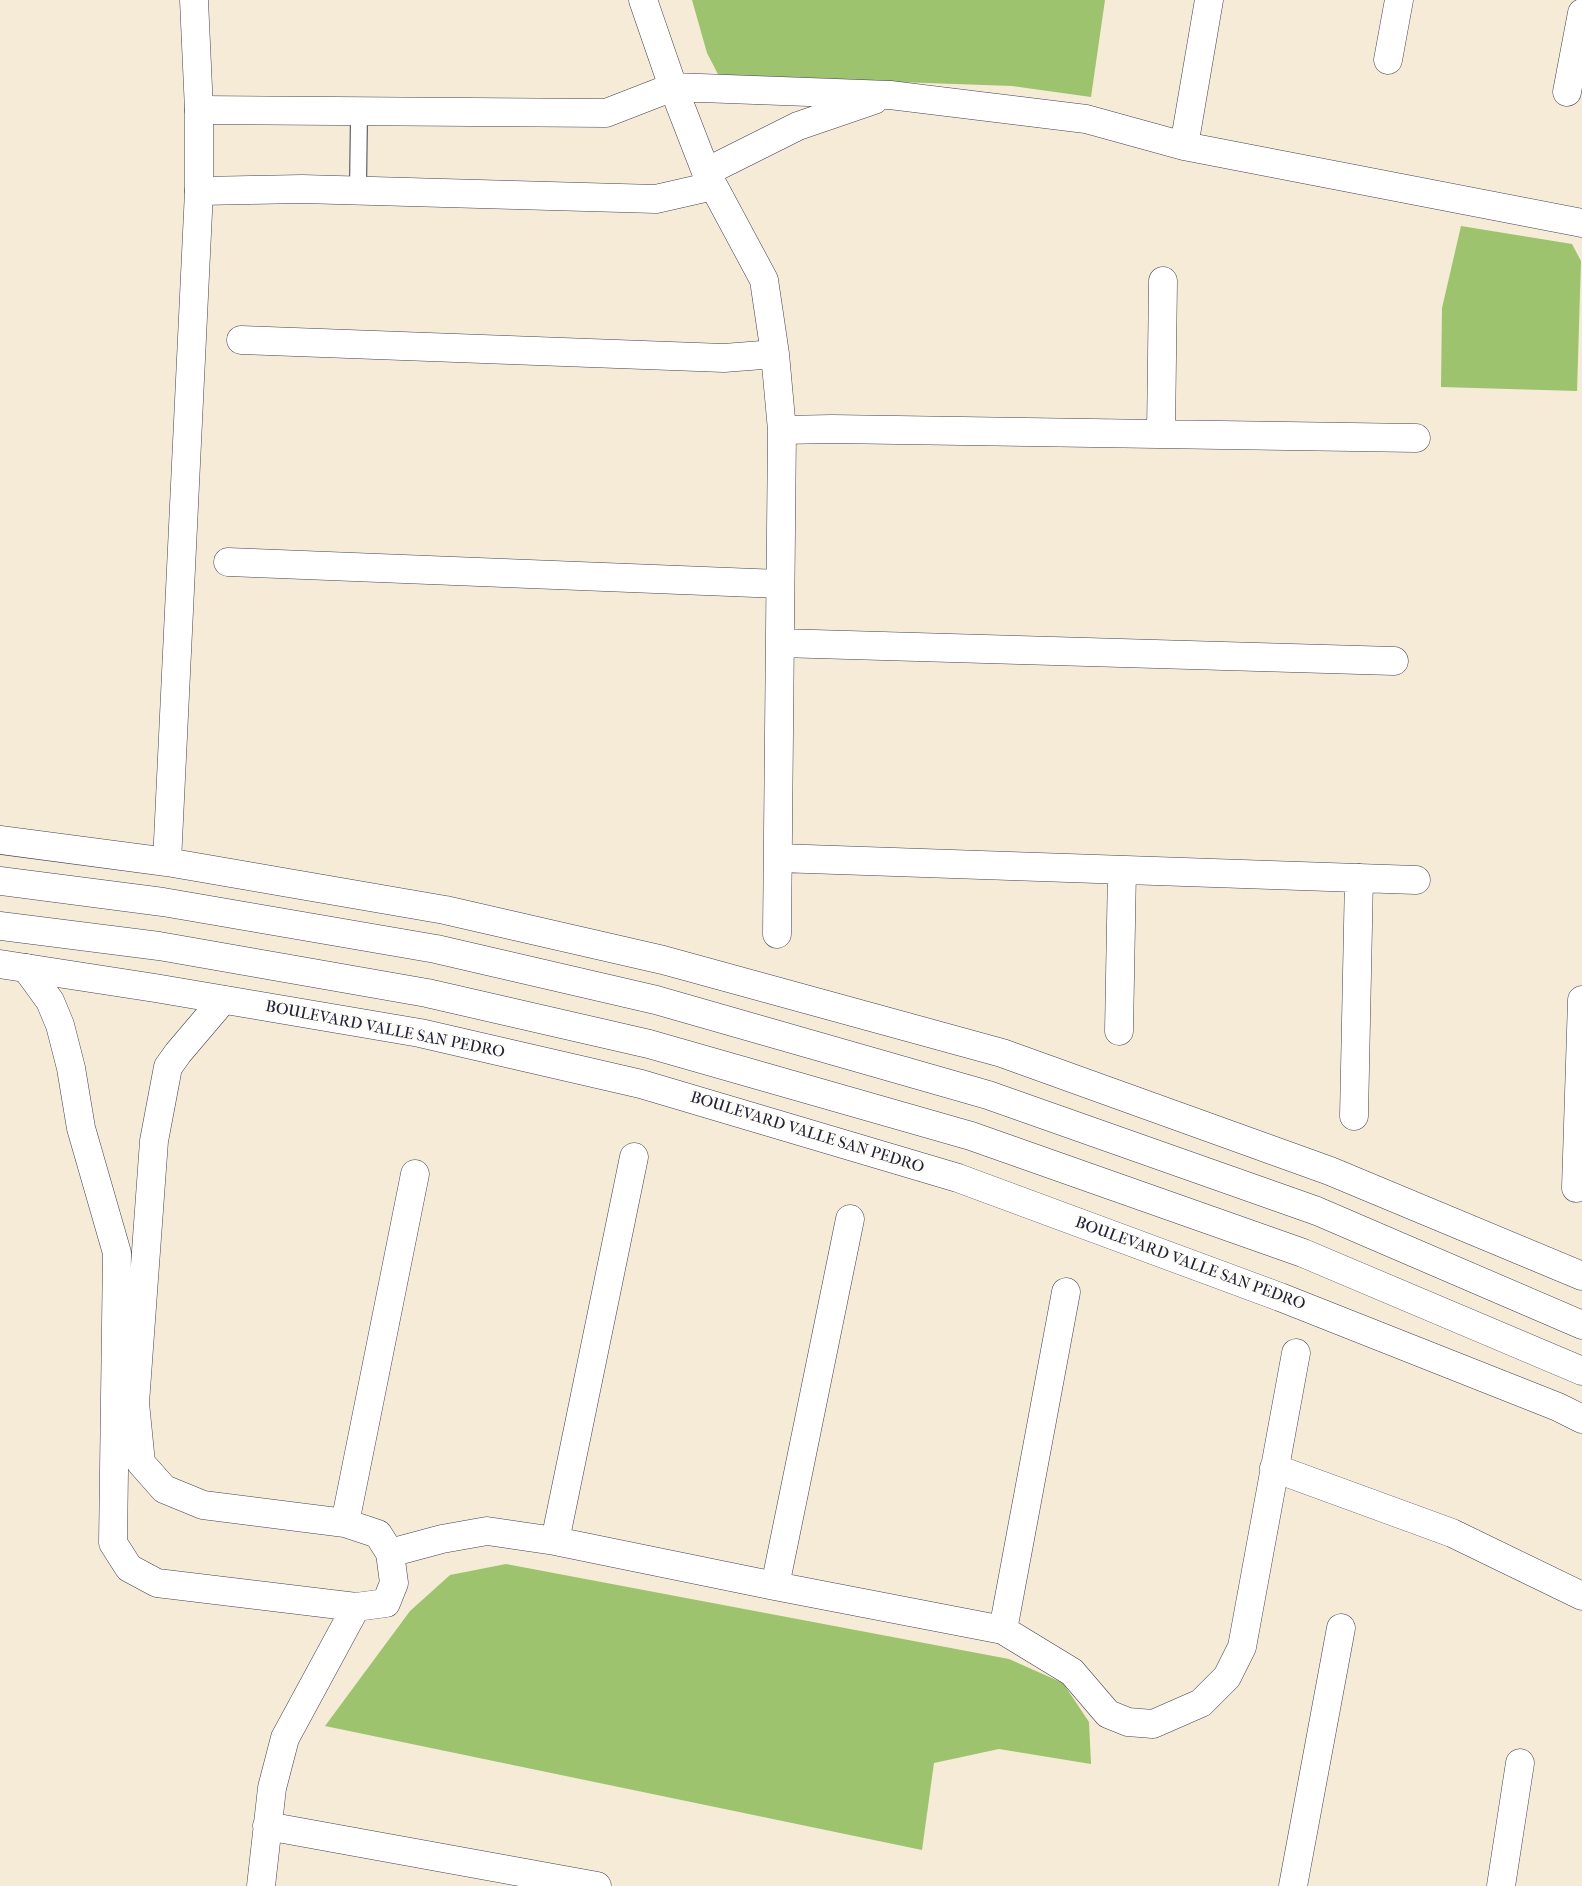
<!DOCTYPE html>
<html>
<head>
<meta charset="utf-8">
<style>
	body { margin:0 }
	canvas { display:block; background:#f5ebd7 }
</style>
</head>
<body>
<canvas width="1582" height="1886"></canvas>
<script>
const context = document.querySelector('canvas').getContext('2d');
context.lineJoin = 'round';
function fillPath(path, color) {
  context.fillStyle = color;
  context.fill(path, 'evenodd');
}
function shape(rows) {
  const path = new Path2D();
  for (const r of rows) {
    path.moveTo(r[0], r[1]);
    for (let i = 2; i < r.length; i += 2) path.lineTo(r[i], r[i + 1]);
  }
  return path;
}
function trace(path, color, width, dash) {
  context.strokeStyle = color;
  context.lineWidth = width;
  context.lineCap = dash ? 'butt' : 'round';
  context.setLineDash(dash || []);
  context.stroke(path);
}
function write(font, color, halo, rows, align = 'center') {
  context.font = font + ' "IM FELL French Canon",serif';
  context.lineWidth = 4.5;
  context.setLineDash([]);
  context.textBaseline = 'middle';
  context.strokeStyle = halo;
  context.fillStyle = color;
  for (const [text, x, y, turn = 0] of rows) {
    context.save();
    context.translate(x, y);
    context.rotate((+turn || 0) * Math.PI / 180);
    context.textAlign = isNaN(turn) ? turn : align;
    if (halo) context.strokeText(text, 0, 0);
    context.fillText(text, 0, 0);
    context.restore();
  }
}
fillPath(shape([
	[692,0,1105,0,1091,97,1012,86,812,79,721,80,707,53],
	[1461,226,1572,244,1581,261,1577,391,1441,387,1442,308],
	[506,1564,1009,1659,1063,1683,1089,1722,1091,1764,999,1749,934,1763,922,1850,325,1726,410,1611,450,1575]
]), '#9ec36e');
const lane = shape([
	[358,192,359,111]
]);
const street = shape([
	[643,0,673,87,706,172,764,280,775,354,782,430,777,934],
	[1209,0,1184,146,1582,223],
	[1388,60,1399,0],
	[1567,92,1582,13],
	[199,110,606,113,673,87,890,95,1086,119,1184,146],
	[706,172,798,126,874,100],
	[199,191,302,189,656,199,713,186],
	[241,340,724,358,775,354],
	[782,430,832,429,1416,438],
	[1161,433,1163,281],
	[228,562,780,584],
	[780,643,1394,661],
	[778,858,1416,880],
	[26,968,50,1001,60,1025,71,1068,81,1128,117,1253,113,1543,129,1568,157,1583,356,1607,386,1603,394,1583,390,1553,378,1534,345,1523,203,1505,164,1489,141,1463,135,1403,154,1141,168,1067,178,1053,223,1000],
	[1119,1031,1122,870],
	[1354,1116,1359,878],
	[1576,1188,1582,1000],
	[1274,1468,1452,1533,1582,1596],
	[345,1523,415,1174],
	[555,1541,634,1157],
	[390,1553,442,1539,487,1531,555,1541,775,1586,1003,1630,1072,1672,1108,1714,1128,1722,1153,1724,1201,1703,1227,1677,1242,1647,1296,1353],
	[775,1586,850,1219],
	[1003,1630,1066,1292],
	[267,1826,597,1886],
	[261,1886,272,1788,285,1738,356,1607],
	[1293,1886,1341,1628],
	[1501,1886,1520,1763]
]);
const secondary = shape([
	[0,840,167,862,445,910,663,960,1002,1053,1330,1171,1582,1276],
	[167,862,199,191,199,110,194,0],
	[0,881,163,902,436,949,656,1000,988,1095,1317,1211,1582,1325],
	[0,926,159,946,427,993,649,1044,971,1136,1303,1253,1582,1371],
	[0,964,155,988,420,1033,641,1084,958,1178,1280,1297,1558,1407,1582,1419]
]);
trace(lane, '#424052', 18);
trace(street, '#424052', 29);
trace(secondary, '#424052', 29);
trace(lane, '#fff', 16);
trace(street, '#fff', 28);
trace(secondary, '#fff', 28);
write('16px', '#22223b', '#fdfcf7', [
	["BOULEVARD VALLE SAN PEDRO",385,1030,11],
	["BOULEVARD VALLE SAN PEDRO",807,1133,17],
	["BOULEVARD VALLE SAN PEDRO",1190,1264,20]
]);
</script>
</body>
</html>
